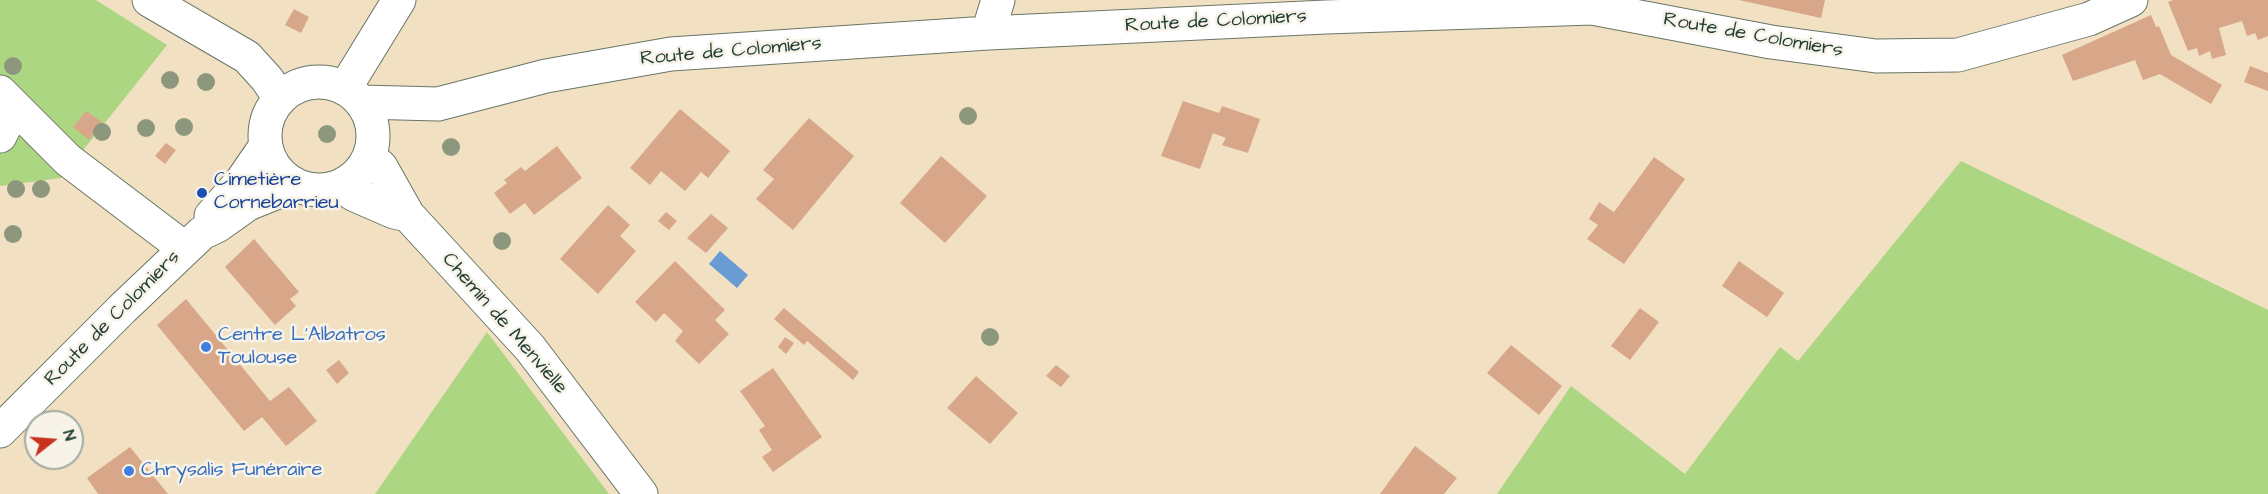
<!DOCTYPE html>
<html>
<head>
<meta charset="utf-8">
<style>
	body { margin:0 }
	#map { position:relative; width:2268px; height:494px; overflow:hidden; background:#f1e0c2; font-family:"Architects Daughter",sans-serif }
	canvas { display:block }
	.north { position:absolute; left:24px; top:410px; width:60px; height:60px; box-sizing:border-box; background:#f7f3e8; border:2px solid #a1aaa0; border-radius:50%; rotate:73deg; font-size:16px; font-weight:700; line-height:24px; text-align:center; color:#1f3d34 }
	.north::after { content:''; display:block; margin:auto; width:21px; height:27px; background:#c8321e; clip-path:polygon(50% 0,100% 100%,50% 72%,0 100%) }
</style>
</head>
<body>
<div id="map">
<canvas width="2268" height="494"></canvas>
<div class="north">N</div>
</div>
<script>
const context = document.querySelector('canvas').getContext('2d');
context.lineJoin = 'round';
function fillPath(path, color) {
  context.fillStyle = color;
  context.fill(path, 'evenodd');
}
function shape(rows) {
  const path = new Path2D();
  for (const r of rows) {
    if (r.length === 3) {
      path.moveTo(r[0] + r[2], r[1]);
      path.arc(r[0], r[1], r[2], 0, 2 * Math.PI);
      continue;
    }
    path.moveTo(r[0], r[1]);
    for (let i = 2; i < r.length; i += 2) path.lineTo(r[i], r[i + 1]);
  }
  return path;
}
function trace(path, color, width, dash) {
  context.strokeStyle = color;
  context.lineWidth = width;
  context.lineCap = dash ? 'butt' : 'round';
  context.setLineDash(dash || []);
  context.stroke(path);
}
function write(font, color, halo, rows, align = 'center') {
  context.font = font + ' "Architects Daughter",sans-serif';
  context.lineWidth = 5;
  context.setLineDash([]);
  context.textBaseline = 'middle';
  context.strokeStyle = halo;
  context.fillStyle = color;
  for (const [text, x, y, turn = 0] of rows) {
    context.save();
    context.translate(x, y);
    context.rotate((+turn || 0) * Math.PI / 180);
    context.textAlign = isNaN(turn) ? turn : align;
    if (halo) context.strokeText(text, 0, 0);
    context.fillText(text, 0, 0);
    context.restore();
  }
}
fillPath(shape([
	[0,0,96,0,167,45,61,178,0,186],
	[1961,161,2268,310,2268,494,1497,494,1571,386,1685,474,1780,347,1798,361],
	[487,332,609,494,375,494]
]), '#add682');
fillPath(shape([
	[720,251,748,275,737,288,709,264]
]), '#699cd4');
fillPath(shape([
	[1739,0,1825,0,1821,18],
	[2173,0,2268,0,2268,36,2258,40,2255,33,2247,36,2242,21,2219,28,2226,55,2212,59,2210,51,2199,56,2197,48,2188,51,2168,2],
	[294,9,309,17,301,33,285,25],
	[2151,15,2156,27,2159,26,2171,55,2222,85,2211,104,2160,74,2143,80,2135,60,2073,81,2062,55],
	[2250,66,2268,73,2268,91,2244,82],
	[1183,101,1219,113,1222,106,1260,119,1248,153,1222,145,1226,138,1213,133,1200,169,1161,156],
	[680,109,730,151,708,178,701,172,685,191,661,171,650,185,630,168],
	[86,111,102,122,89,140,73,127],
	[809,118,854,156,793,230,756,199,774,179,763,170],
	[166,143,176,150,165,164,155,156],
	[557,146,582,178,534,215,525,203,510,214,494,193,507,183,504,180,521,167,525,171],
	[941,156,987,196,945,243,900,203],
	[1654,157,1685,179,1624,264,1587,239,1598,225,1589,219,1599,202,1614,212],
	[608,205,630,225,620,236,636,251,598,294,560,259],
	[666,212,677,221,669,230,658,221],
	[711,214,728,228,706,253,687,238],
	[254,239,299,292,290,299,296,306,275,325,225,267],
	[675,261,725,310,715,320,729,334,699,364,675,341,683,331,664,313,656,322,635,302],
	[1739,261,1784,293,1767,317,1722,286],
	[186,299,270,401,289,387,317,421,286,446,262,417,244,431,157,325],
	[784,308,859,372,853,380,807,341,804,345,774,319],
	[1640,308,1659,322,1630,360,1611,346],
	[785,337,794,343,786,354,778,347],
	[1511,345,1562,386,1539,415,1487,373],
	[339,360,349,373,337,384,326,370],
	[1056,365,1070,376,1061,387,1046,376],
	[773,368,822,437,773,472,762,457,772,450,759,430,765,426,740,391],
	[976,376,1018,413,990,444,947,408],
	[1415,446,1457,478,1444,494,1380,494],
	[130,447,168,494,98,494,87,478]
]), '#d8a789');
const minor = shape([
	[149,0,247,57,267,79,279,97],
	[988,33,998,0],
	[319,136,54],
	[345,88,399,0],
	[0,92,68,160,184,248],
	[362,102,438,104,546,76,671,54,988,33,1326,17,1592,8,1771,42,1876,56,1958,55,2089,19,2131,0],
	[0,136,6,124,7,113,14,107],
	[369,157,381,167,408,215,530,348,641,494],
	[340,186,355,195,394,212,408,215],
	[211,216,241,182,265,147],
	[0,431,122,309,202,233,217,226,248,204,295,185]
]);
trace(minor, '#687666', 35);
trace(minor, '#fff', 33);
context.fillStyle = '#8d977d';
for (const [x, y] of [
	[13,66],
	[170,80],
	[206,82],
	[968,116],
	[184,127],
	[146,128],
	[102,132],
	[327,134],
	[451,147],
	[16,189],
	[41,189],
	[13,234],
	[502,241],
	[990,337]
]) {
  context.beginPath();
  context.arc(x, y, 9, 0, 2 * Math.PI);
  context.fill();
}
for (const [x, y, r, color] of [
	[202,193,6,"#1a4fb4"],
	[206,347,6,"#3f7fe0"],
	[129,471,6,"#3f7fe0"]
]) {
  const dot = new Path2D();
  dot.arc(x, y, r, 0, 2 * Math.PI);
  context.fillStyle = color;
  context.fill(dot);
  trace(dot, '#f7f3e8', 2);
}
write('20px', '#1f3d34', '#f7f3e8', [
	["Route de Colomiers",1216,22,-3],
	["Route de Colomiers",1753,36,10],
	["Route de Colomiers",731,52,-5],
	["Route de Colomiers",113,319,-45],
	["Chemin de Menvielle",504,324,49]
]);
write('20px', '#164399', '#f7f3e8', [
	["Cimetière",214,181],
	["Cornebarrieu",214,204]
], 'left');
write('20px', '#366cbe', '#f7f3e8', [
	["Centre L'Albatros",218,336],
	["Toulouse",218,359],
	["Chrysalis Funéraire",141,471]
], 'left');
</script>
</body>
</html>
